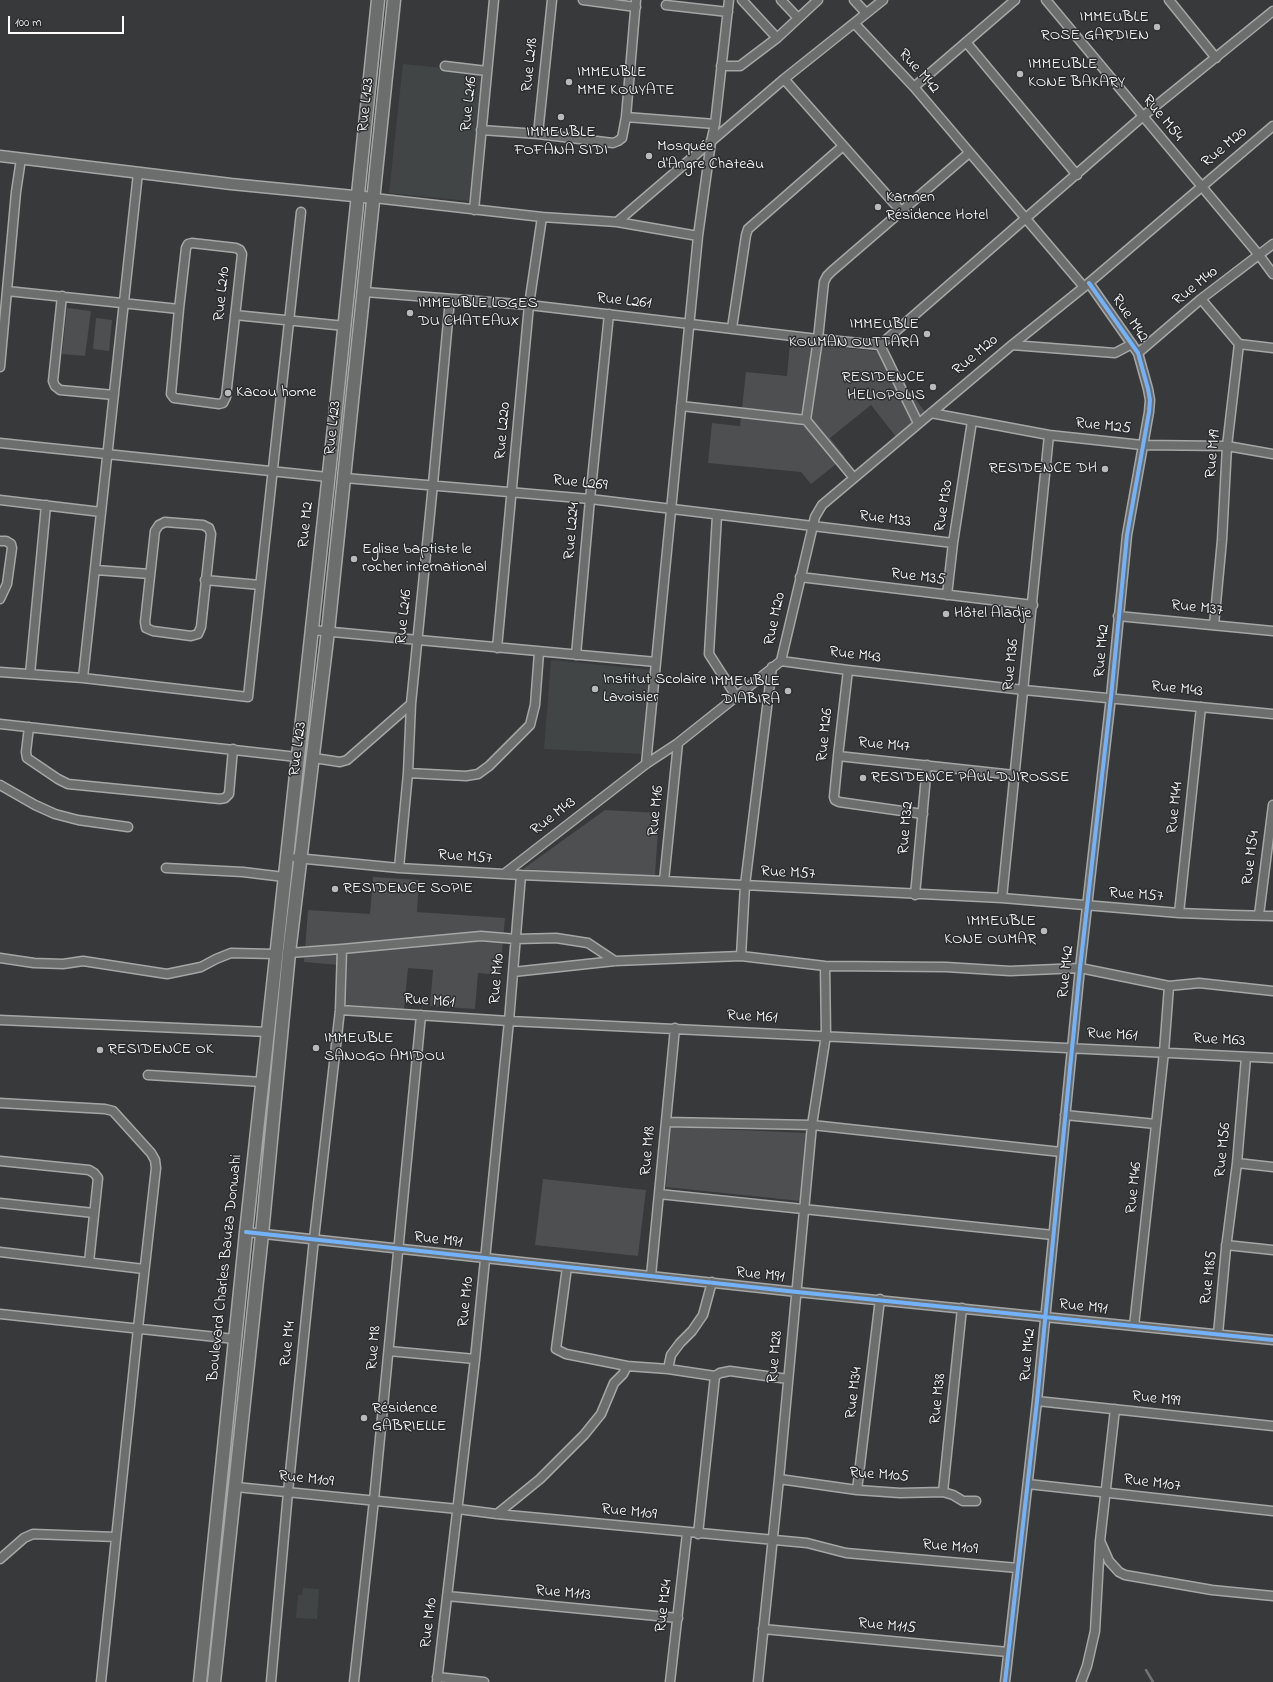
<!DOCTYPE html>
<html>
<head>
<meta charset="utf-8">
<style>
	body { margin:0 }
	#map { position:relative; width:1273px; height:1682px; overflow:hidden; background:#38393a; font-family:"Indie Flower",sans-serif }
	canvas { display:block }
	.scale { position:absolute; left:8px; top:16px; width:116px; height:18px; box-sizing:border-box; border:2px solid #fff; border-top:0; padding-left:5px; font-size:12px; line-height:14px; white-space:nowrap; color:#fff; -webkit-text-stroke:3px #2a2d2e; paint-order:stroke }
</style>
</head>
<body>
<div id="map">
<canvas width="1273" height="1682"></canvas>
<div class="scale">100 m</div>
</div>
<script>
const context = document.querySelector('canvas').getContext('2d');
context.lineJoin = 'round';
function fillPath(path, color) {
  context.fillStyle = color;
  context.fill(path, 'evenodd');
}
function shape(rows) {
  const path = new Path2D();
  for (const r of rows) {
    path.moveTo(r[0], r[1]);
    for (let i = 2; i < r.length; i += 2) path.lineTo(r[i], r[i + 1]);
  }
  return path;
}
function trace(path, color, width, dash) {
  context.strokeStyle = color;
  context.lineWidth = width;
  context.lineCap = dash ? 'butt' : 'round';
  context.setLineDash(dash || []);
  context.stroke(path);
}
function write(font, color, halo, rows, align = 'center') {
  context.font = font + ' "Indie Flower",sans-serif';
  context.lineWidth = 3;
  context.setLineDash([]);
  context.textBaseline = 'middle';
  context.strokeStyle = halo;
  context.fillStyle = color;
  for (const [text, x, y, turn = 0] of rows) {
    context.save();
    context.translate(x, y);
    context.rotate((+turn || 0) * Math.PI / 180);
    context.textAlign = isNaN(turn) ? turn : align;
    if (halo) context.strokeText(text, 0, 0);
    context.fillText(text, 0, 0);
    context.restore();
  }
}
fillPath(shape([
	[403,64,483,72,469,201,389,193],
	[551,660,652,670,641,754,544,749],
	[303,1588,319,1589,317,1619,296,1618,298,1595,302,1595]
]), '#424546');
fillPath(shape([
	[67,308,91,311,85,356,62,354],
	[96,318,112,320,109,351,93,349],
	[790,343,877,351,927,414,897,438,871,405,830,438,845,457,811,484,801,472,708,463,712,423,740,426,746,372,787,376],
	[605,810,659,813,655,877,523,869],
	[373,877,419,880,417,912,505,918,500,975,478,973,475,1009,430,1006,433,970,408,968,404,1009,336,1004,339,965,304,962,308,910,370,914],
	[671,1127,807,1133,800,1201,666,1187],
	[543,1179,646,1190,638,1256,535,1245]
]), '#4d4f50');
trace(shape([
	[1146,1670,1153,1682]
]), '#707273', 2.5);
const minor = shape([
	[583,0,636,7],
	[742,0,777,38],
	[781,0,798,18],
	[854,0,866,13],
	[1046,0,1259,255,1273,274],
	[1169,0,1216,58],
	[666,5,728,12],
	[855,24,914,87,1084,287],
	[966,42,1077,175],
	[445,66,487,71],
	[721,66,740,66,777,38,818,0],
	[784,79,901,211],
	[914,87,1015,0],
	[626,117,715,124],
	[481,130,538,134,613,143,618,141,622,138,626,117,636,0],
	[538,134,552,0],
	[374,198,542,217,617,222,784,79,883,0],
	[474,210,494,0],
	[617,222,698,236],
	[192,243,236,248,240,250,242,254,226,397,223,403,219,404,174,398,171,394,179,309,186,248,188,244,192,243],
	[7,291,179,309],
	[365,292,529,305,818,339,880,345],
	[62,296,53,381,55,386,60,390,114,395],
	[1201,299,1239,344,1227,446,1222,540,1214,625],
	[235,315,345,326],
	[732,328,746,235,748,229,843,146],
	[1239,344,1273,348],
	[880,345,1142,117,1273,11],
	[880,345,918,423],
	[1012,345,1115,353,1132,344],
	[1138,353,1201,299,1273,244],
	[0,367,16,192,21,159],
	[681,406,806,420],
	[931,413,1049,435,1142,445,1227,446,1273,454],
	[0,443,328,477],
	[345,478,590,499,953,543],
	[854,478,806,420,818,339,824,282,827,276,832,271,969,153],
	[0,500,101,512],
	[717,515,709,654,736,696],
	[165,522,203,525,209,528,211,534,201,627,198,634,191,636,153,631,146,628,145,622,155,531,159,525,165,522],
	[0,541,6,541,11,544,12,548,7,584,0,599],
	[96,570,150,574],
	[800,577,1033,605],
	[205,580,260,585],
	[947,595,953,543,972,421],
	[1118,616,1273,631],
	[311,630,656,662],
	[497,648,529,305,542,217],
	[576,655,590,499,609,314],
	[781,661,815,517,822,505,1012,345,1084,287,1273,126],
	[848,670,838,756,834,797,835,800,839,802,923,814],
	[0,672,83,678,248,697,301,212],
	[30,674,46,505],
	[83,678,138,173],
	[0,724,297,757],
	[29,727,26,752,27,758,58,779,68,784,220,799,225,798,229,794,233,749],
	[838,756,1014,775],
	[314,758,340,762,347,760,411,704],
	[646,764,698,236,711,142,715,124,729,0],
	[408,773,466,776,478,774,489,766,530,725,535,705,539,652],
	[0,785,35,805,55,814,78,820,128,827],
	[296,858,399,868,521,875,664,881,1002,898,1179,913,1231,915,1273,916],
	[166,868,243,872,284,877],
	[399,868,408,773,411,704,433,484,450,299],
	[504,874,646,764,678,743,781,661,848,670,1024,690,1273,714],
	[664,881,678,743],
	[915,895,927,765],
	[1002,898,1049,435],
	[1179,913,1201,707],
	[1259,915,1273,805],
	[289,953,342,949,481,936,516,939,556,938,588,943,615,961],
	[741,956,745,885,772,667],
	[0,958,34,963,63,964,83,961,167,974,201,967,216,959,231,953,275,954],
	[513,972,615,961,741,956,825,966,946,967,1010,971,1080,968,1169,986,1199,983,1273,991],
	[340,1010,509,1021,1273,1058],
	[0,1020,268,1032],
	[148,1075,263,1082],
	[0,1103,105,1109,113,1111,151,1153,155,1160,156,1168,138,1328,101,1682],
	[1065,1115,1156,1124],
	[666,1122,812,1125,1061,1152],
	[0,1161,89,1170,94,1173,98,1178,89,1262],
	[1237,1163,1273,1167],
	[659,1194,1053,1235],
	[0,1203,94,1213],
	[246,1232,797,1292,1273,1340],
	[1226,1245,1273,1250],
	[0,1252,144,1269],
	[567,1267,556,1349,566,1354,627,1366],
	[651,1276,675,1028],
	[0,1314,235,1339],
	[1134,1326,1164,1052,1169,986],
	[1218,1334,1226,1248,1237,1163,1246,1057],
	[389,1351,475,1359],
	[668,1369,671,1355,680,1343,692,1331,703,1315,712,1282],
	[1037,1401,1273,1426],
	[779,1479,857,1490,900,1493,943,1492,953,1495,963,1501,976,1501],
	[1028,1484,1273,1511],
	[236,1487,458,1509,497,1514,807,1543,846,1553,1018,1568],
	[857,1490,880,1299],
	[943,1492,962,1308],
	[497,1514,540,1479,584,1435,601,1414,614,1383,623,1374,627,1366,668,1369,715,1376],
	[698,1534,715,1376,720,1373,730,1371,788,1379],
	[1101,1543,1109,1561,1119,1572,1125,1575,1212,1590,1273,1596],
	[0,1559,24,1538,33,1534,116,1537],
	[447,1596,678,1618],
	[763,1629,1008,1652],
	[437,1677,484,1682],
	[271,1682,288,1492,314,1239,340,1010,342,949],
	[354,1682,374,1500,421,1015],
	[437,1682,475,1359,509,1021,521,875],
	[670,1682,687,1533],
	[758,1682,779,1479,812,1125,826,1035,825,966],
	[1005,1682,1037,1401,1080,968,1111,697,1127,535,1149,412,1150,400,1148,389,1138,353,1089,283],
	[1081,1682,1087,1666,1095,1631,1100,1541,1115,1409]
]);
const tertiary = shape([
	[0,156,231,184,374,198]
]);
const secondary = shape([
	[200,1682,246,1232,334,427,378,0],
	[214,1682,262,1234,289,953,328,631,394,0]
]);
trace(minor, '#a5a6a6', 11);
trace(tertiary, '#a5a6a6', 13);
trace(secondary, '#a5a6a6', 15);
trace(minor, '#6c6d6d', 8);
trace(tertiary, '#6c6d6d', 10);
trace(secondary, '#6c6d6d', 12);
trace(shape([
	[246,1232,797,1292,1273,1340],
	[1005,1682,1037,1401,1080,968,1111,697,1127,535,1149,412,1150,400,1148,389,1138,353,1089,283]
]), '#73b2f8', 4);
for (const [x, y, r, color] of [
	[1157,27,4,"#b9baba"],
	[1020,74,4,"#b9baba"],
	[569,82,4,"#b9baba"],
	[561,117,4,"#b9baba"],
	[649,156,4,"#b9baba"],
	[878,207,4,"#b9baba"],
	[410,313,4,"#b9baba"],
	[927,334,4,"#b9baba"],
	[933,387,4,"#b9baba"],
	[228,393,4,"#b9baba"],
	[1105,469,4,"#b9baba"],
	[354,559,4,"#b9baba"],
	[946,614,4,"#b9baba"],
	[595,689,4,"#b9baba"],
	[788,691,4,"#b9baba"],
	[863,778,4,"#b9baba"],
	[335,889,4,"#b9baba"],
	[1044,931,4,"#b9baba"],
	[316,1048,4,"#b9baba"],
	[100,1050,4,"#b9baba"],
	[364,1418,4,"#b9baba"]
]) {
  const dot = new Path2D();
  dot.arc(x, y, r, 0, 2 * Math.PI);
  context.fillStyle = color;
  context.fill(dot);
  trace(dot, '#2a2d2e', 1.5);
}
write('16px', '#fff', '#2a2d2e', [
	["IMMEUBLE",1149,18,"right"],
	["ROSE GARDIEN",1149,36,"right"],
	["IMMEUBLE",1028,65],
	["KONE BAKARY",1028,83],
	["IMMEUBLE",577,73],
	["MME KOUYATE",577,91],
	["IMMEUBLE",561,133,"center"],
	["FOFANA SIDI",561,151,"center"],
	["Mosquée",657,147],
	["d'Angre Chateau",657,165],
	["Karmen",886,198],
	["Résidence Hotel",886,216],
	["IMMEUBLE LOGES",418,304],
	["DU CHATEAUX",418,322],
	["IMMEUBLE",919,325,"right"],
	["KOUMAN OUTTARA",919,343,"right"],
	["RESIDENCE",925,378,"right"],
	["HELIOPOLIS",925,396,"right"],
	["Kacou home",236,393],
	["RESIDENCE DH",1097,469,"right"],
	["Eglise baptiste le",362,550],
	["rocher international",362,568],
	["Hôtel Aladje",954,614],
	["Institut Scolaire",603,680],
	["Lavoisier",603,698],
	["IMMEUBLE",780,682,"right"],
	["DIABIRA",780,700,"right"],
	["RESIDENCE PAUL DJIROSSE",871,778],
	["RESIDENCE SOPIE",343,889],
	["IMMEUBLE",1036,922,"right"],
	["KONE OUMAR",1036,940,"right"],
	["IMMEUBLE",324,1039],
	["SANOGO AMIDOU",324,1057],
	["RESIDENCE OK",108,1050],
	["Résidence",372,1409],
	["GABRIELLE",372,1427]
], 'left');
write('16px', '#fff', '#2a2d2e', [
	["Rue L218",531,65,-84],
	["Rue M42",918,72,48],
	["Rue L216",470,104,-84],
	["Rue L123",367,105,-84],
	["Rue M54",1162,119,50],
	["Rue M20",1225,148,-40],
	["Rue M40",1196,287,-39],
	["Rue L210",223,294,-84],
	["Rue L261",624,302,6],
	["Rue M42",1129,319,56],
	["Rue M20",976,356,-40],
	["Rue M25",1103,427,6],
	["Rue L123",334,428,-84],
	["Rue L220",504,431,-85],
	["Rue M19",1214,454,-85],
	["Rue L269",580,484,6],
	["Rue M30",945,506,-81],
	["Rue M33",885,520,7],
	["Rue M2",307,525,-84],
	["Rue L224",573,531,-85],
	["Rue M35",918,578,7],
	["Rue M37",1197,609,6],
	["Rue L216",405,617,-84],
	["Rue M20",776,619,-78],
	["Rue M42",1103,651,-85],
	["Rue M43",855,656,7],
	["Rue M36",1012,665,-84],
	["Rue M43",1177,690,6],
	["Rue M26",826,735,-84],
	["Rue M47",884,746,5],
	["Rue L123",299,749,-83],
	["Rue M44",1176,808,-84],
	["Rue M16",657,811,-84],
	["Rue M43",554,817,-38],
	["Rue M32",907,828,-85],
	["Rue M57",465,858,4],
	["Rue M54",1252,858,-83],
	["Rue M57",788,874,3],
	["Rue M57",1136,896,4],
	["Rue M42",1067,972,-84],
	["Rue M10",498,979,-85],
	["Rue M61",429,1002,4],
	["Rue M61",752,1018,3],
	["Rue M61",1112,1036,3],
	["Rue M63",1219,1041,3],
	["Rue M56",1224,1150,-84],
	["Rue M18",649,1151,-85],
	["Rue M46",1135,1188,-84],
	["Rue M91",438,1241,7],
	["Boulevard Charles Bauza Donwahi",226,1268,-84],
	["Rue M91",760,1276,6],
	["Rue M85",1210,1278,-83],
	["Rue M10",467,1302,-84],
	["Rue M91",1083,1308,6],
	["Rue M4",289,1344,-84],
	["Rue M8",375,1348,-85],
	["Rue M42",1029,1355,-85],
	["Rue M28",776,1357,-85],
	["Rue M34",855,1393,-83],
	["Rue M38",939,1399,-84],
	["Rue M99",1156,1400,6],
	["Rue M105",879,1476,4],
	["Rue M109",306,1480,6],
	["Rue M107",1152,1484,7],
	["Rue M109",629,1513,6],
	["Rue M109",950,1548,5],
	["Rue M113",563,1594,5],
	["Rue M24",665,1606,-83],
	["Rue M10",430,1623,-83],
	["Rue M115",887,1627,5]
]);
</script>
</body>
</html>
